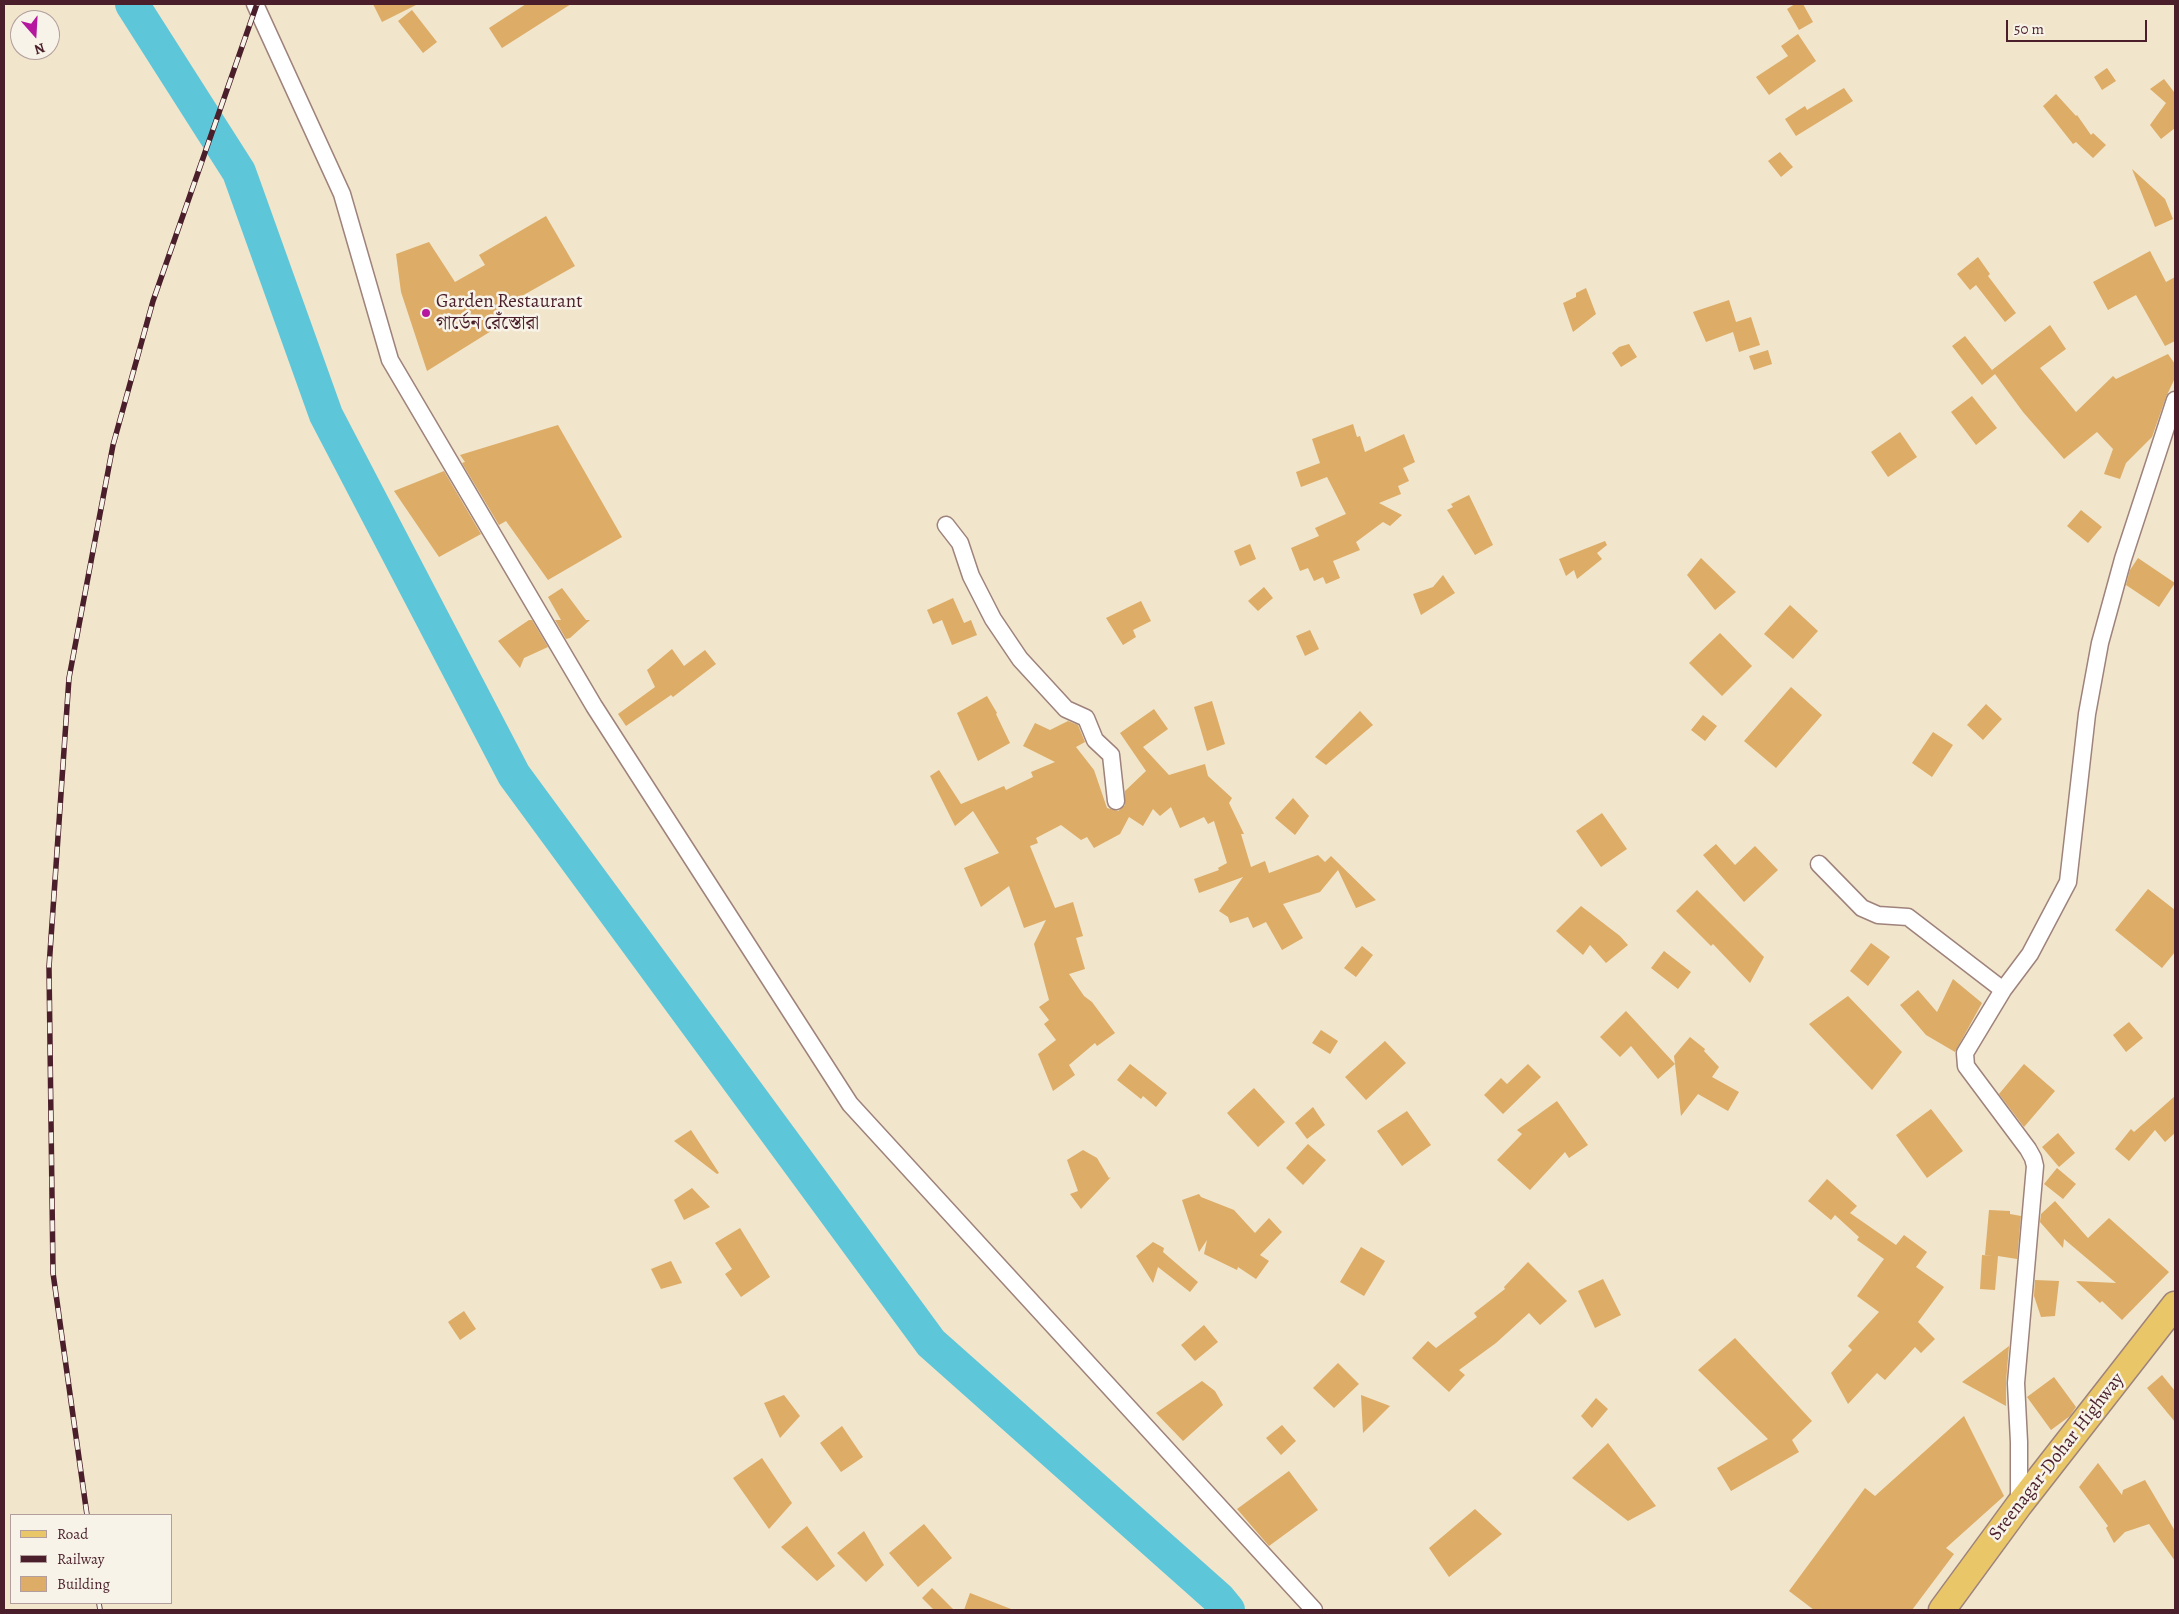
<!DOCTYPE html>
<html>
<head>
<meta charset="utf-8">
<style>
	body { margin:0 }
	#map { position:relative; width:2179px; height:1614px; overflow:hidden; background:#f1e5cb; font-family:Alegreya,serif }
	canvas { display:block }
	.frame { position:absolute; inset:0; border:5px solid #4a1f2b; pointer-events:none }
	.legend { position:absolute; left:10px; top:1514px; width:162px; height:90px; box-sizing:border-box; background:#f7f3e8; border:1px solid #b29e9c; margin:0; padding:6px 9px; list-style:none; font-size:15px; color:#4a1f2b }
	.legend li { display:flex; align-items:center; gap:10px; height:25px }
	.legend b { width:25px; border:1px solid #b29e9c }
	.north { position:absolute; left:10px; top:10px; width:50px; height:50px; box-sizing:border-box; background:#f7f3e8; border:1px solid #b29e9c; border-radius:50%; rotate:161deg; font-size:14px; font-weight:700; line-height:20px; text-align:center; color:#4a1f2b }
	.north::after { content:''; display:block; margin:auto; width:18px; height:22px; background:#b5179e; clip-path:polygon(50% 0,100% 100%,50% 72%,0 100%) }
	.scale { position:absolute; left:2006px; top:20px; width:141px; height:22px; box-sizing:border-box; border:2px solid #4a1f2b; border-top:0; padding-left:6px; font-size:15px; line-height:18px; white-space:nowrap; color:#4a1f2b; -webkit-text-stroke:4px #f7f3e8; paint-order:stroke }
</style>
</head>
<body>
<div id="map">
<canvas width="2179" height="1614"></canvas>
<div class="frame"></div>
<ul class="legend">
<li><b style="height:6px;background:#e9c769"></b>Road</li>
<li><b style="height:6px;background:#4a1f2b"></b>Railway</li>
<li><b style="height:14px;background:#ddac66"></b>Building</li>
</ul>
<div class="north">N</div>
<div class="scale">50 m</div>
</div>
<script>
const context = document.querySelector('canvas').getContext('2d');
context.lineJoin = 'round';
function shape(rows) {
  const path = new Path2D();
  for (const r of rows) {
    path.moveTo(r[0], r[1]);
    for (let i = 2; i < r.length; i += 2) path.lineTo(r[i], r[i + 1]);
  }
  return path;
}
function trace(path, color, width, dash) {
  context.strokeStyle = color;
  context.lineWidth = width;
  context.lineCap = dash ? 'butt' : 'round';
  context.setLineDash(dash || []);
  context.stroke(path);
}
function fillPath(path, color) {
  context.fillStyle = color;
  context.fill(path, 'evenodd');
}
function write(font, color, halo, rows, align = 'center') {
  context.font = font + ' Alegreya,"Noto Serif Bengali",serif';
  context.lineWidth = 5;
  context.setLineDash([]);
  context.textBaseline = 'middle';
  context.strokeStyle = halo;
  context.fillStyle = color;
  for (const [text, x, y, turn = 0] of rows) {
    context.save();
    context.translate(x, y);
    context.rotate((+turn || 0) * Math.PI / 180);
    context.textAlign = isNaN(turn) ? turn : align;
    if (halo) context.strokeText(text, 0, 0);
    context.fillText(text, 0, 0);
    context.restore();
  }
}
trace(shape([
	[132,4,239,172,326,415,514,775,931,1343,1219,1599,1228,1610]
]), '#5dc7d9', 34);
fillPath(shape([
	[373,4,418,4,382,22],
	[526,4,571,4,502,48,489,28],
	[1795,4,1803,4,1813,22,1799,30,1787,9],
	[412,10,437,42,423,53,398,21],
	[1798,34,1816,61,1769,95,1756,77,1788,56,1781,46],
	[2107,68,2116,81,2102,90,2094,77],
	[2164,79,2174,92,2175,90,2175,128,2161,139,2150,125,2166,103,2150,89],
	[1844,88,1853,101,1796,136,1785,119,1805,106,1807,110],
	[2056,94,2076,116,2077,115,2091,135,2093,133,2106,145,2093,158,2076,142,2073,144,2043,106],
	[1780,152,1793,167,1781,177,1768,161],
	[2132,169,2165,199,2173,219,2155,227],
	[546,216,575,266,497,310,504,323,427,371,401,292,396,254,429,242,455,282,485,265,479,255],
	[2150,251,2166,282,2175,277,2175,341,2165,346,2136,295,2108,310,2093,282],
	[1978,257,1990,274,1988,276,2016,313,2005,322,1976,285,1970,290,1957,274],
	[1586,288,1596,314,1573,332,1563,303,1576,297,1576,293],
	[1729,300,1736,322,1751,317,1760,345,1739,352,1733,332,1706,342,1693,312],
	[2050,325,2066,349,2040,368,2076,412,2113,376,2116,379,2168,354,2175,364,2175,378,2166,397,2152,437,2126,463,2120,479,2104,474,2113,449,2097,432,2064,459,2023,412,1992,370],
	[1965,336,1995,374,1982,385,1952,346],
	[1629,344,1637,357,1621,367,1612,353,1619,347],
	[1768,350,1772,364,1754,370,1749,356],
	[1972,396,1997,428,1976,445,1951,412],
	[1353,424,1357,437,1360,436,1365,452,1404,434,1415,462,1403,468,1409,481,1398,486,1401,494,1379,503,1402,515,1390,526,1383,522,1356,542,1360,550,1333,561,1340,578,1326,584,1323,577,1314,581,1308,568,1300,571,1291,548,1319,536,1315,528,1346,514,1327,477,1301,487,1296,472,1320,463,1312,439],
	[558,425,622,537,548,580,506,521,499,525,462,463,465,462,460,455],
	[1900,432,1917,457,1888,477,1871,452],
	[444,471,481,534,439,557,394,491],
	[1469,495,1493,545,1475,555,1447,510,1453,507,1451,504],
	[2081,510,2102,527,2088,543,2067,526],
	[1605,541,1607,545,1597,553,1602,559,1577,579,1574,570,1566,576,1559,559],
	[1250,544,1256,559,1240,566,1234,551],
	[1701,558,1736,592,1715,610,1687,575],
	[2138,558,2175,583,2159,607,2126,585,2130,570],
	[1443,575,1455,593,1421,615,1413,594,1433,587],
	[1264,587,1273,598,1258,611,1248,601],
	[562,588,586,620,590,620,570,638,566,639,555,620,561,620,548,597],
	[953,598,964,623,971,620,977,635,952,645,942,620,933,624,927,610],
	[1141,601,1151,621,1133,630,1136,637,1123,645,1106,618],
	[1790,605,1818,631,1793,659,1764,634],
	[529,620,532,620,548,647,524,658,520,668,498,641],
	[1310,630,1319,649,1305,656,1296,636],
	[1720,633,1752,666,1722,696,1689,663],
	[672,649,684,666,705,650,716,664,673,697,671,695,626,726,618,714,655,687,647,670],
	[1791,687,1822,715,1776,768,1744,741],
	[987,696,997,713,996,714,1010,743,978,761,957,713],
	[1212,701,1225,744,1207,751,1194,707],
	[1986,704,2002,719,1983,740,1967,725],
	[1154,709,1168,729,1143,747,1169,775,1205,764,1208,776,1232,798,1229,803,1244,834,1241,834,1251,867,1265,861,1269,873,1318,855,1325,862,1331,856,1376,900,1356,908,1338,870,1320,892,1283,904,1303,938,1282,950,1266,922,1253,928,1248,917,1230,923,1228,917,1219,911,1243,877,1199,893,1194,879,1219,870,1218,868,1227,863,1214,821,1208,824,1204,817,1180,828,1171,807,1160,816,1153,809,1143,826,1129,817,1120,834,1094,848,1087,837,1081,840,1061,825,1036,838,1038,843,1030,846,1055,908,1073,902,1083,936,1076,938,1085,969,1069,974,1084,996,1092,1002,1115,1033,1097,1046,1095,1043,1069,1065,1075,1075,1053,1091,1038,1054,1056,1040,1044,1024,1049,1020,1039,1007,1049,1000,1034,944,1046,920,1024,928,1009,886,981,907,964,868,999,853,973,811,955,826,930,776,939,770,961,804,1004,786,1006,790,1033,777,1031,772,1055,762,1023,746,1035,723,1050,730,1068,721,1078,725,1085,742,1076,747,1094,770,1107,808,1118,811,1125,805,1125,791,1146,771,1120,733],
	[1360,711,1373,725,1326,765,1315,757],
	[1703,715,1717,726,1705,741,1691,730],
	[1933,732,1953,745,1932,777,1912,763],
	[1293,798,1309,816,1295,835,1275,818],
	[1602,813,1627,849,1601,867,1576,831],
	[1716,844,1735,865,1755,846,1778,870,1744,902,1703,855],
	[2148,889,2175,910,2175,952,2162,968,2115,930],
	[1697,890,1764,957,1750,983,1713,944,1711,946,1676,911],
	[1581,906,1620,936,1628,945,1606,963,1590,945,1583,955,1556,931],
	[1871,943,1890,957,1868,986,1850,971],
	[1362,946,1373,955,1356,977,1344,968],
	[1664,951,1691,972,1678,989,1651,968],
	[1953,979,1982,1003,1955,1052,1926,1035,1900,1005,1918,990,1937,1012],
	[1848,996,1902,1052,1872,1090,1809,1024],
	[1626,1011,1675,1064,1674,1056,1690,1037,1705,1049,1704,1051,1719,1067,1712,1077,1739,1092,1728,1111,1698,1094,1681,1116,1675,1064,1658,1079,1631,1046,1620,1057,1600,1037],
	[2129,1022,2143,1038,2126,1052,2113,1035],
	[1321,1030,1338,1041,1330,1054,1312,1043],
	[1385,1041,1406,1063,1366,1100,1345,1077],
	[1130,1064,1167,1093,1156,1107,1143,1096,1141,1099,1117,1080],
	[1528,1064,1541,1077,1503,1114,1484,1095,1501,1078,1507,1084],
	[2024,1064,2055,1091,2024,1127,1999,1094],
	[1254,1088,1285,1122,1258,1147,1227,1113],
	[2175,1096,2175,1133,2165,1142,2155,1130,2129,1161,2115,1149,2131,1129,2134,1132],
	[1557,1101,1588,1145,1569,1158,1565,1152,1530,1190,1497,1160,1522,1134,1517,1130],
	[1313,1107,1325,1125,1307,1139,1295,1123],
	[1931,1109,1963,1151,1927,1178,1896,1135],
	[1407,1111,1431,1145,1402,1166,1377,1131],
	[691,1130,719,1173,717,1174,674,1141],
	[2058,1133,2075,1153,2059,1167,2042,1147],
	[1308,1144,1326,1160,1303,1185,1286,1168],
	[1083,1150,1097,1158,1109,1178,1111,1177,1081,1209,1070,1194,1078,1191,1067,1160],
	[2057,1168,2076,1184,2063,1199,2044,1184],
	[1827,1179,1857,1206,1850,1213,1896,1245,1904,1235,1927,1252,1916,1267,1944,1287,1918,1322,1935,1339,1921,1353,1915,1347,1885,1380,1877,1373,1848,1404,1831,1373,1852,1350,1848,1346,1879,1312,1857,1296,1884,1259,1857,1240,1859,1237,1835,1215,1831,1220,1808,1201],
	[692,1188,710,1207,684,1220,674,1200],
	[1199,1194,1201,1197,1234,1210,1255,1233,1269,1218,1282,1232,1260,1255,1269,1261,1256,1279,1238,1267,1237,1270,1204,1254,1207,1240,1199,1252,1182,1200],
	[2055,1201,2088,1238,2109,1218,2169,1272,2122,1320,2102,1301,2100,1303,2076,1281,2116,1283,2064,1239,2063,1248,2040,1222,2041,1214],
	[1989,1210,2010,1211,2010,1214,2021,1216,2017,1259,1998,1256,1995,1290,1980,1289,1982,1255,1994,1256,1985,1255],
	[740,1228,770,1277,741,1297,725,1274,732,1269,715,1243],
	[1153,1242,1164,1248,1163,1252,1198,1282,1190,1292,1158,1267,1153,1283,1136,1256],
	[1361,1247,1385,1261,1364,1296,1340,1282],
	[671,1261,682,1283,661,1289,651,1269],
	[1528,1262,1567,1301,1540,1325,1529,1313,1496,1343,1459,1370,1465,1375,1449,1392,1412,1358,1428,1341,1436,1348,1477,1317,1474,1313,1505,1289,1504,1287],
	[1603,1279,1621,1315,1595,1328,1578,1291],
	[2035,1280,2059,1281,2055,1316,2041,1317,2034,1296],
	[464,1311,476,1329,460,1340,448,1322],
	[1204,1325,1218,1342,1195,1361,1181,1345],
	[1735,1338,1812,1421,1792,1440,1799,1452,1731,1491,1717,1468,1768,1439,1698,1370],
	[2009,1346,2006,1382,2006,1406,1962,1382],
	[1338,1363,1359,1384,1334,1408,1313,1388],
	[2162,1375,2175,1391,2175,1422,2147,1388],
	[2054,1377,2076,1407,2070,1416,2051,1430,2027,1397],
	[1202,1381,1215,1391,1223,1405,1183,1441,1156,1413],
	[784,1395,800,1416,780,1438,764,1403],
	[1361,1395,1390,1406,1363,1433],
	[1596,1398,1608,1409,1592,1428,1581,1416],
	[1964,1416,2004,1496,1946,1548,1954,1554,1912,1610,1814,1610,1789,1591,1865,1488,1875,1496],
	[1282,1425,1296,1441,1281,1455,1266,1438],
	[842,1426,863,1457,841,1472,820,1443],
	[1608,1443,1656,1506,1628,1521,1572,1478],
	[762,1458,792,1503,769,1529,733,1478],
	[2098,1463,2122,1495,2123,1490,2145,1480,2175,1531,2175,1561,2149,1524,2125,1532,2114,1543,2106,1528,2108,1526,2079,1487],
	[1289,1471,1318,1510,1269,1546,1237,1509],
	[1475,1509,1502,1534,1449,1577,1429,1548],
	[924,1524,952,1558,918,1587,889,1553],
	[807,1526,835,1566,817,1581,781,1547],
	[864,1531,884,1565,866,1582,837,1553],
	[932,1588,954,1610,934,1610,922,1598],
	[970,1593,1011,1609,1011,1610,964,1610]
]), '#ddac66');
const minor = shape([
	[255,4,342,194,390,360,594,706,850,1104,1314,1610],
	[946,525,960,543,971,576,993,619,1020,659,1066,709,1086,718,1095,740,1111,755,1116,801],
	[1819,864,1862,908,1878,915,1908,917,2003,990],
	[2019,1505,2019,1442,2016,1383,2035,1166,2033,1158,2028,1149,1966,1066,1965,1053,2003,990,2030,954,2068,882,2087,714,2100,643,2123,559,2175,400]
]);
const primary = shape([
	[1942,1610,2019,1505,2175,1305]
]);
trace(minor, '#9e827b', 19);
trace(primary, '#9e827b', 29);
trace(minor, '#fff', 16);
trace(primary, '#e9c769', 26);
const rail = shape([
	[87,1515,53,1273,49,967,69,678,113,445,153,301,257,4],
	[99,1603,100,1610]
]);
trace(rail, '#4a1f2b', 5.5);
trace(rail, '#f7f3e8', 4, [11]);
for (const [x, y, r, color] of [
	[426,313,5,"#b5179e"]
]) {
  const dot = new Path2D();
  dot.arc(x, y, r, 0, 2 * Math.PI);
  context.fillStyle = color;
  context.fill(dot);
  trace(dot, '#f7f3e8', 2);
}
write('19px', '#4a1f2b', '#f7f3e8', [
	["Garden Restaurant",436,302],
	["গার্ডেন রেঁস্তোরা",436,324]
], 'left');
write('19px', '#4a1f2b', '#f7f3e8', [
	["Sreenagar-Dohar Highway",2057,1457,-52]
]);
</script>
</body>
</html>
